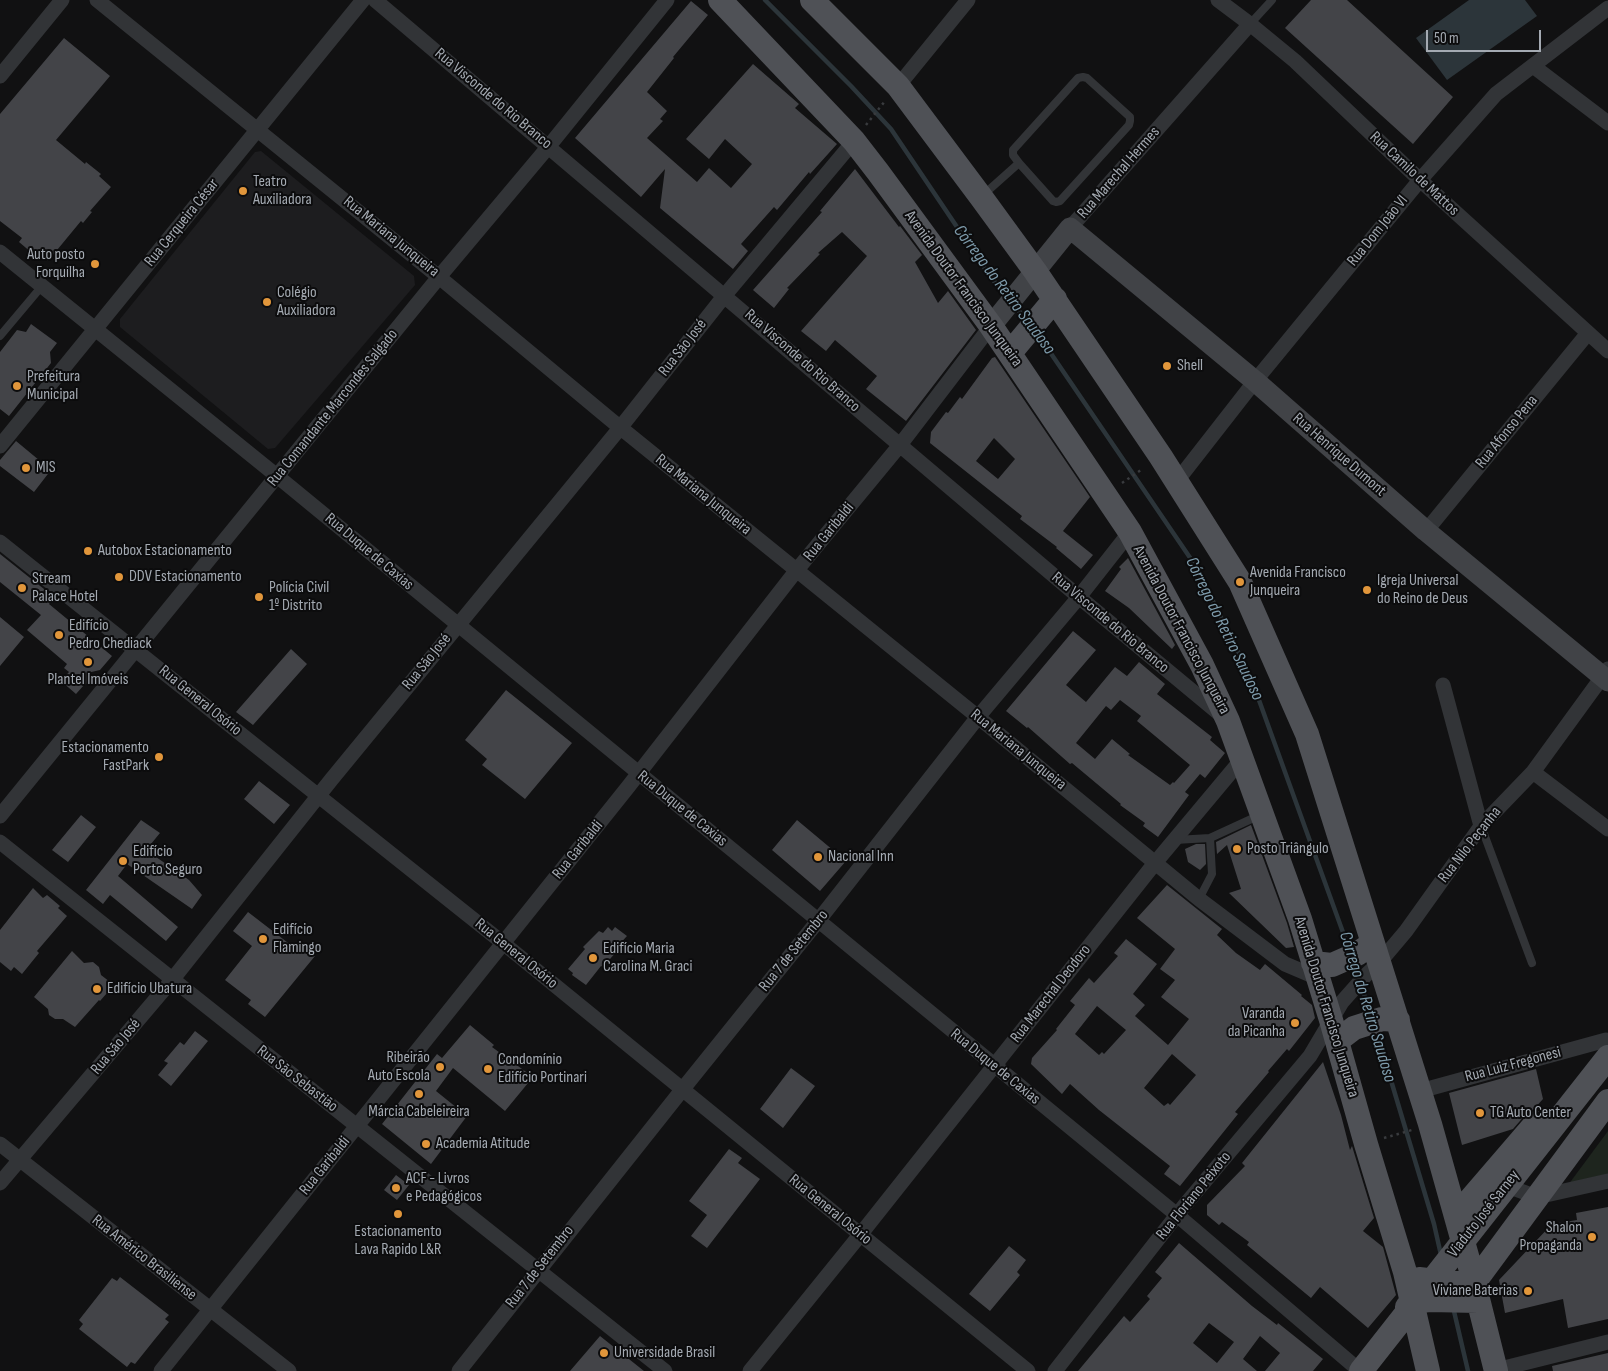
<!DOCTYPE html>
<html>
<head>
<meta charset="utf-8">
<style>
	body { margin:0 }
	#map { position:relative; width:1608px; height:1371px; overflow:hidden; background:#111112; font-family:"Sofia Sans Condensed",sans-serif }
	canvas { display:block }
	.scale { position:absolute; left:1426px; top:30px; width:115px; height:22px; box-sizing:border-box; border:2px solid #a4aab2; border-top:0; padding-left:6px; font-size:15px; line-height:18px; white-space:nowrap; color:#a4aab2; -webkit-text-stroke:4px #0c0c0d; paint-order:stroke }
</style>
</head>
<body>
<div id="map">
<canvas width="1608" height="1371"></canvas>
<div class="scale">50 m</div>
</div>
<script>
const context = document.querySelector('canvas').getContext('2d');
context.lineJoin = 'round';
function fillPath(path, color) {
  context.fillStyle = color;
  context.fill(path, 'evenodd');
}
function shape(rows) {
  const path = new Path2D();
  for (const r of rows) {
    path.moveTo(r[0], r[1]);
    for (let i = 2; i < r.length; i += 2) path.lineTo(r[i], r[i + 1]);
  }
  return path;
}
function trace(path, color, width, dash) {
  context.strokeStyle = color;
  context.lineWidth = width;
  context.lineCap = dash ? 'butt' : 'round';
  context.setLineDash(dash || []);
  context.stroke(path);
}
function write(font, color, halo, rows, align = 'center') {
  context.font = font + ' "Sofia Sans Condensed",sans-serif';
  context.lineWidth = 4;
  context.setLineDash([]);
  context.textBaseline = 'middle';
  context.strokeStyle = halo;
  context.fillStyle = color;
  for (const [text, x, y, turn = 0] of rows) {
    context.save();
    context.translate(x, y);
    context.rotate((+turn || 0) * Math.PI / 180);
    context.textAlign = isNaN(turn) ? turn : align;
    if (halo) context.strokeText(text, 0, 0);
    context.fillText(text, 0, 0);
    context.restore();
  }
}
fillPath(shape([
	[261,151,414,276,415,285,275,448,268,449,120,327,120,319,255,152]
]), '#1d1d1f');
fillPath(shape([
	[1608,1131,1608,1184,1557,1200]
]), '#1e251e');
fillPath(shape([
	[1469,0,1525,0,1537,16,1447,80,1416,38]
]), '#2c353a');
trace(shape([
	[765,0,851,86,891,129,990,276,1006,296],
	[1015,306,1027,321],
	[1037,333,1195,565,1251,678,1349,949],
	[1361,985,1371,1015],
	[1375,1027,1434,1224,1441,1255],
	[1453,1307,1468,1371]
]), '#2c353a', 4.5);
fillPath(shape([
	[1311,0,1347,0,1453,97,1413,144,1285,28],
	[691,1,708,15,673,57,674,58,647,92,667,111,660,119,663,121,647,138,697,182,709,168,731,188,752,164,725,139,709,159,686,139,753,64,799,104,795,108,837,144,810,174,809,172,777,210,774,207,741,244,748,251,733,269,660,208,665,169,641,197,575,138],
	[64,38,110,76,56,140,85,164,86,162,101,174,99,176,111,187,90,211,92,212,83,223,81,221,48,261,34,250,32,253,19,242,22,238,0,221,0,114],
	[855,169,899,227,900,226,922,255,915,262,938,303,948,291,976,330,906,421,866,389,877,376,835,340,826,351,801,331,867,256,842,232,818,253,820,254,787,288,789,289,774,308,753,290,822,212,820,211],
	[31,324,57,343,50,352,51,363,9,416,0,409,0,352,17,330,26,332],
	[995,357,1090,497,1063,531,1093,555,1081,569,1056,548,1057,547,1020,519,1022,516,930,443,931,432,946,412,948,413,960,397,962,399,992,358],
	[994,438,1015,459,998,479,976,461],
	[16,441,51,470,34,492,0,466,0,460],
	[0,554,54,597,49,604,112,656,100,670,87,673,90,682,84,685,76,694,61,681,69,672,64,668,67,664,27,630,41,615,0,582],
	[1128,558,1175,645,1172,649,1129,608,1105,591,1121,569,1119,567],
	[0,617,24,637,0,666],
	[1073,631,1096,650,1066,685,1086,702,1115,667,1127,676,1139,662,1165,684,1157,694,1212,737,1210,740,1225,753,1205,778,1200,774,1185,792,1189,795,1158,837,1143,826,1145,823,1120,805,1121,804,1072,763,1070,764,1028,727,1027,728,1006,711],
	[1120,700,1141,716,1137,721,1190,765,1174,783,1173,782,1170,785,1128,755,1130,754,1112,739,1095,759,1076,743,1106,706,1111,710],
	[291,649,307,664,253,725,236,712],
	[506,690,572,743,525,799,482,765,487,759,465,740],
	[259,781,290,805,274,824,244,799],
	[81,815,96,827,68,862,52,850],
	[141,820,160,833,146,850,189,880,202,895,192,909,127,864,118,876,178,927,166,941,110,895,103,904,86,890],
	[797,820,846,861,820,891,772,850],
	[1251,825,1287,923,1294,947,1286,948,1229,893,1241,889,1227,845,1217,854,1216,842],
	[1196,844,1205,844,1206,864,1200,870,1188,862,1185,849],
	[1167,885,1222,929,1217,935,1236,953,1260,970,1265,964,1302,995,1301,996,1312,1005,1315,1018,1289,1051,1287,1049,1268,1071,1269,1072,1235,1112,1238,1114,1180,1186,1164,1174,1170,1166,1099,1110,1070,1084,1062,1094,1031,1064,1032,1058,1057,1030,1056,1029,1075,1005,1070,1001,1089,978,1094,983,1118,956,1114,953,1126,939,1157,964,1133,994,1145,1005,1135,1016,1168,1045,1189,1019,1161,997,1175,980,1160,969,1175,949,1137,918],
	[1097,1006,1126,1030,1104,1054,1102,1052,1099,1055,1075,1034],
	[1172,1054,1196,1075,1170,1105,1168,1103,1164,1106,1144,1088],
	[33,888,43,898,47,895,60,906,58,908,67,916,37,951,39,953,22,974,14,967,11,971,0,962,0,930],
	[248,912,296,949,300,943,315,956,265,1017,248,1004,251,1000,225,980,252,946,233,931],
	[608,927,612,931,615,927,627,936,615,949,617,951,603,967,601,966,586,985,572,975,573,973,568,969,585,949,583,947,599,931,603,933],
	[72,951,84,963,93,962,99,967,101,975,114,985,100,1001,99,1000,75,1027,63,1019,55,1019,49,1015,48,1009,34,997],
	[470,1025,494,1045,492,1047,533,1077,505,1111,453,1068,436,1091,467,1116,431,1164,382,1124,437,1054,442,1058],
	[195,1031,208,1041,171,1086,158,1075,168,1063,164,1061,180,1042,184,1045],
	[1323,1062,1341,1115,1350,1150,1352,1146,1374,1218,1363,1231,1383,1247,1396,1295,1368,1328,1320,1287,1311,1298,1247,1245,1249,1242,1222,1222,1219,1225,1207,1215,1207,1205,1245,1166,1242,1163],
	[791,1068,815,1086,783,1128,760,1109],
	[1536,1069,1543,1099,1533,1110,1526,1114,1513,1129,1462,1145,1449,1093],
	[729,1149,742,1158,738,1163,760,1179,707,1248,691,1236,707,1215,689,1201],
	[396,1175,409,1185,397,1200,384,1190],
	[1608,1207,1608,1319,1568,1328,1563,1299,1505,1313,1499,1280,1552,1224,1577,1220,1576,1213],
	[1179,1243,1252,1306,1277,1325,1278,1323,1323,1359,1313,1371,1265,1371,1280,1353,1260,1336,1243,1359,1257,1371,1078,1371,1124,1316,1130,1322,1150,1299,1147,1296,1162,1278,1155,1272],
	[1209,1323,1234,1342,1217,1363,1193,1343],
	[1009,1246,1026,1260,1017,1272,1020,1275,990,1311,969,1294],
	[120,1277,169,1315,165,1319,169,1322,155,1339,135,1364,131,1362,127,1367,79,1329,83,1324,79,1320,112,1278,117,1281],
	[600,1336,644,1371,570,1371],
	[1608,1353,1608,1371,1553,1371,1552,1366]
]), '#434448');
trace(shape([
	[866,125,885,101],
	[1122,483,1141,470],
	[1384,1138,1412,1130]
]), '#393b3e', 2.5, [2.5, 4]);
trace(shape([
	[1250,24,1272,0],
	[1083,77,1087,78,1130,117,1130,121,1129,125,1060,201,1056,202,1053,201,1019,163,1013,155,1013,150,1078,78,1083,77],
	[982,196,1019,163],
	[0,336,42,286],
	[1481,826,1532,963],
	[1175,840,1210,838,1260,815],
	[1199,899,1212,874,1210,838]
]), '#323437', 8);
trace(shape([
	[97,0,439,277,611,420,978,717,1199,899,1285,964,1318,978],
	[375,0,1079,597,1221,715],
	[1218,0,1250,24,1295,61,1420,180,1608,351],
	[1533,66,1608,123],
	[0,76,62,0],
	[898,86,968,0],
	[1070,228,1250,24],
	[0,252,277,476,1177,1215,1360,1371],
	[0,446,363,0],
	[1177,481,1255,381,1420,180,1496,94,1608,8],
	[1426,531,1588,333],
	[0,542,503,943,1028,1371],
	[1443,685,1481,826],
	[1533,772,1608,829],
	[0,816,439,277,549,146,667,0],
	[0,842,665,1371],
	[1420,1091,1606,1040],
	[0,1144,289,1371],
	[0,1183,172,980,331,780,620,428,725,295,854,141],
	[1499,1183,1537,1197,1608,1181],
	[1496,1370,1608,1342],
	[161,1371,628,787,796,571,900,445,991,326],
	[459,1371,682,1090,818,921,978,717,1079,597,1130,532],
	[750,1371,860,1235,1155,863,1242,759],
	[1055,1371,1184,1206,1310,1056,1342,1002,1365,976,1379,963,1406,931,1481,826,1533,772,1608,669]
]), '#323437', 15);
trace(shape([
	[991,326,1070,228,1255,381,1426,531,1608,681]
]), '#414347', 21);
trace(shape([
	[720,0,854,141,878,172,991,326,1130,532,1202,665,1228,721,1300,919,1331,1020,1366,1144,1405,1272,1428,1371],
	[812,0,898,86,981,197,1035,271,1161,457,1240,582,1307,734,1430,1124,1469,1263,1496,1371],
	[1010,353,1055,299],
	[1313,963,1332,965,1357,954,1373,943],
	[1337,1041,1354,1028,1382,1019,1398,1020],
	[1456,1216,1536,1123],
	[1419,1279,1455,1283,1474,1283],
	[1474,1283,1608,1101],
	[1407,1307,1411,1302,1430,1300,1478,1301],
	[1361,1371,1608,1057]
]), '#4f5156', 24);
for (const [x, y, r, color] of [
	[243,191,5,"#e1963b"],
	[95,264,5,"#e1963b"],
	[267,302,5,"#e1963b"],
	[1167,366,5,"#e1963b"],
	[17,386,5,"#e1963b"],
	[26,468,5,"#e1963b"],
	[88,551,5,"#e1963b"],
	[119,577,5,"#e1963b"],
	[1240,582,5,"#e1963b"],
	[22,588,5,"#e1963b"],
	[1367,590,5,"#e1963b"],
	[259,597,5,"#e1963b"],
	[59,635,5,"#e1963b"],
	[88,662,5,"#e1963b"],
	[159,757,5,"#e1963b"],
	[1237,849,5,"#e1963b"],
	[818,857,5,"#e1963b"],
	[123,861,5,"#e1963b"],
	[263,939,5,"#e1963b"],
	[593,958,5,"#e1963b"],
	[97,989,5,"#e1963b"],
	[1295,1023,5,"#e1963b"],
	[440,1067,5,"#e1963b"],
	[488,1069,5,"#e1963b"],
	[419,1094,5,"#e1963b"],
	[1480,1113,5,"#e1963b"],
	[426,1144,5,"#e1963b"],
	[396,1188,5,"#e1963b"],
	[398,1214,5,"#e1963b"],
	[1592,1237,5,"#e1963b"],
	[1528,1291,5,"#e1963b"],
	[604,1353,5,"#e1963b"]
]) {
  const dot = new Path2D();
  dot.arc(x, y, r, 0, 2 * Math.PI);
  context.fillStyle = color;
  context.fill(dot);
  trace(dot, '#0c0c0d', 2);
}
write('16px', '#a4aab2', '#0c0c0d', [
	["Rua Visconde do Rio Branco",493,99,40],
	["Rua Marechal Hermes",1119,173,-49],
	["Rua Camilo de Mattos",1414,174,43],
	["Rua Cerqueira César",182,223,-51],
	["Rua Dom João VI",1378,231,-51],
	["Rua Mariana Junqueira",391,237,39],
	["Avenida Doutor Francisco Junqueira",963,289,54],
	["Rua São José",683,348,-52],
	["Rua Visconde do Rio Branco",802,361,41],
	["Rua Comandante Marcondes Salgado",333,408,-51],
	["Rua Afonso Pena",1507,432,-51],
	["Rua Henrique Dumont",1339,455,41],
	["Rua Mariana Junqueira",703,495,39],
	["Rua Garibaldi",829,532,-51],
	["Rua Duque de Caxias",369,552,40],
	["Rua Visconde do Rio Branco",1110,623,40],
	["Avenida Doutor Francisco Junqueira",1181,630,62],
	["Rua São José",427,662,-51],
	["Rua General Osório",200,701,39],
	["Rua Mariana Junqueira",1018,750,39],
	["Rua Duque de Caxias",682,809,39],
	["Rua Nilo Peçanha",1470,845,-52],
	["Rua Garibaldi",578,850,-51],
	["Rua 7 de Setembro",794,951,-51],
	["Rua General Osório",516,954,39],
	["Rua Marechal Deodoro",1051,994,-52],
	["Avenida Doutor Francisco Junqueira",1326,1007,73],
	["Rua São José",116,1047,-50],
	["Rua Luiz Fregonesi",1513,1065,-15],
	["Rua Duque de Caxias",995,1067,39],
	["Rua São Sebastião",297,1079,38],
	["Rua Garibaldi",325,1166,-51],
	["Rua Floriano Peixoto",1194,1196,-51],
	["Rua General Osório",830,1210,39],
	["Viaduto José Sarney",1484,1214,-52],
	["Rua Américo Brasiliense",144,1258,38],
	["Rua 7 de Setembro",540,1267,-52]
]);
write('16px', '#a4aab2', '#0c0c0d', [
	["Teatro",253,182],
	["Auxiliadora",253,200],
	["Auto posto",85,255,"right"],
	["Forquilha",85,273,"right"],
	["Colégio",277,293],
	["Auxiliadora",277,311],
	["Shell",1177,366],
	["Prefeitura",27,377],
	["Municipal",27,395],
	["MIS",36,468],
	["Autobox Estacionamento",98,551],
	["Avenida Francisco",1250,573],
	["Junqueira",1250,591],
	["DDV Estacionamento",129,577],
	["Stream",32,579],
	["Palace Hotel",32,597],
	["Igreja Universal",1377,581],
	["do Reino de Deus",1377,599],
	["Polícia Civil",269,588],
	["1º Distrito",269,606],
	["Edifício",69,626],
	["Pedro Chediack",69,644],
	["Plantel Imóveis",88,680,"center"],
	["Estacionamento",149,748,"right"],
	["FastPark",149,766,"right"],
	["Posto Triângulo",1247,849],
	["Edifício",133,852],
	["Porto Seguro",133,870],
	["Nacional Inn",828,857],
	["Edifício",273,930],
	["Flamingo",273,948],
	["Edifício Maria",603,949],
	["Carolina M. Graci",603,967],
	["Edifício Ubatura",107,989],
	["Varanda",1285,1014,"right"],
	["da Picanha",1285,1032,"right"],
	["Ribeirão",430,1058,"right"],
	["Auto Escola",430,1076,"right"],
	["Condomínio",498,1060],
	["Edifício Portinari",498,1078],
	["Márcia Cabeleireira",419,1112,"center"],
	["TG Auto Center",1490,1113],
	["Academia Atitude",436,1144],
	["ACF - Livros",406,1179],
	["e Pedagógicos",406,1197],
	["Shalon",1582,1228,"right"],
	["Propaganda",1582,1246,"right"],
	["Estacionamento",398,1232,"center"],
	["Lava Rapido L&R",398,1250,"center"],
	["Viviane Baterias",1518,1291,"right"],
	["Universidade Brasil",614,1353]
], 'left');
write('italic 18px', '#7d9aaa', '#0c0c0d', [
	["Córrego do Retiro Saudoso",1004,290,53],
	["Córrego do Retiro Saudoso",1224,629,64],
	["Córrego do Retiro Saudoso",1367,1007,73]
]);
</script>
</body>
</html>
